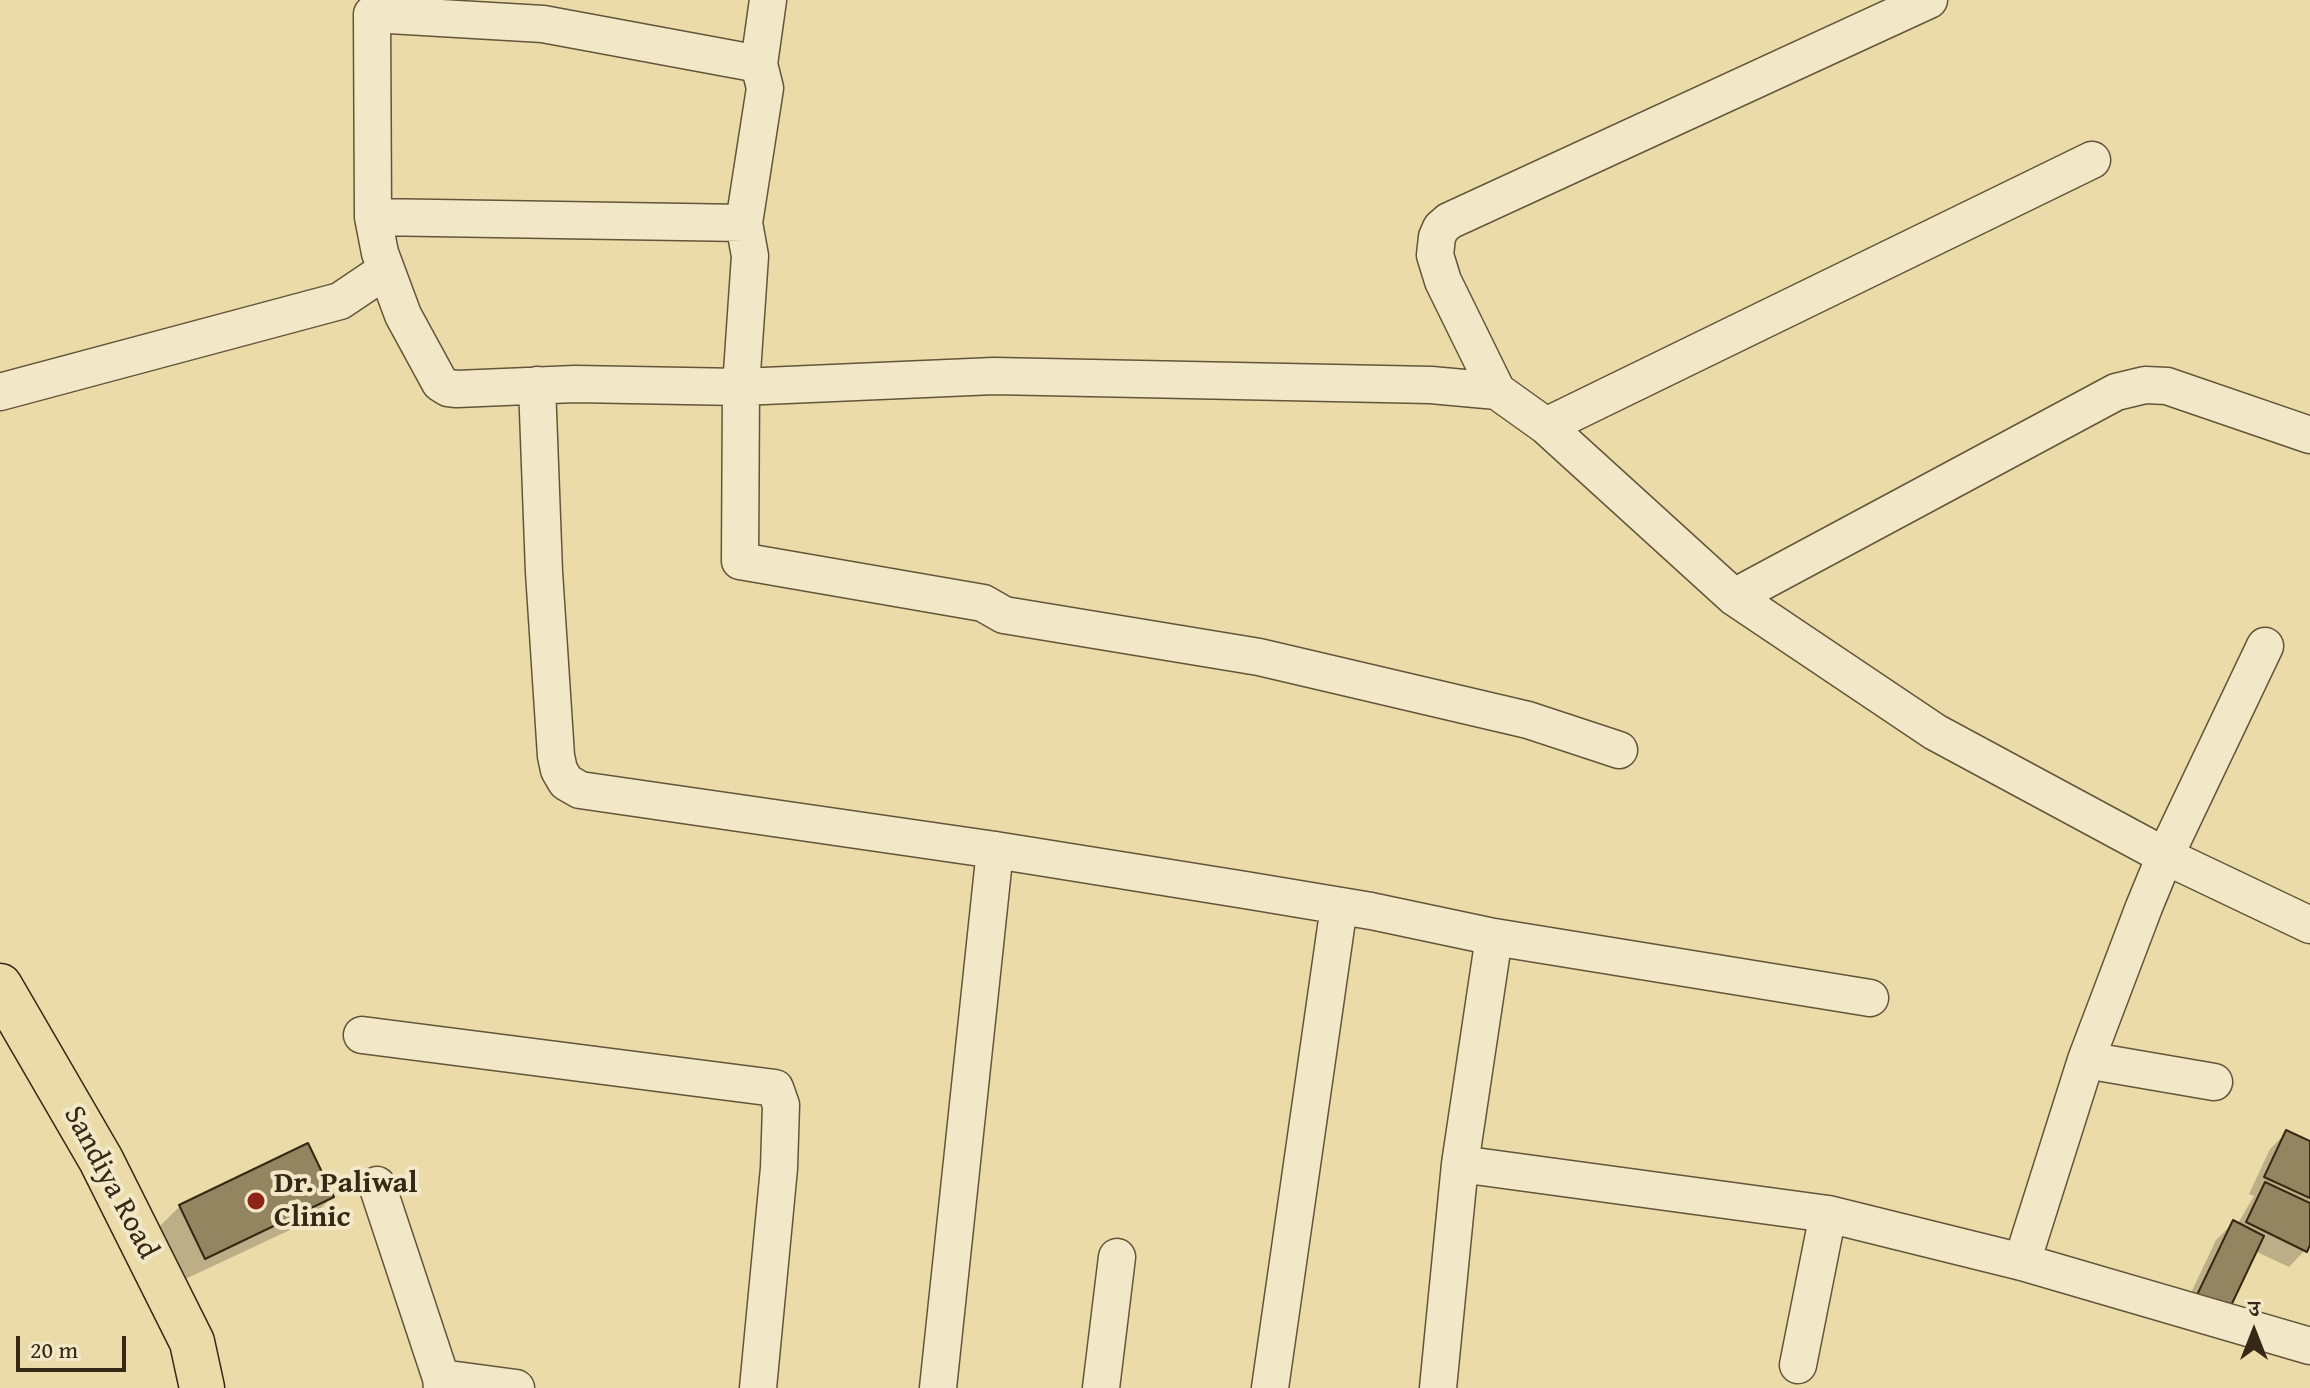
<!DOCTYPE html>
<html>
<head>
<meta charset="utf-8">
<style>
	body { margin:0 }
	#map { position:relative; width:2310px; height:1388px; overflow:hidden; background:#ebdba9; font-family:"Gentium Book Plus","Noto Serif Devanagari",serif }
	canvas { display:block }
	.north { position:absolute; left:2214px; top:1292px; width:80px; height:80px; -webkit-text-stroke:6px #f2e8c7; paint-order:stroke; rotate:0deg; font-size:22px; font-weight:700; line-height:32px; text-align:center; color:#362814 }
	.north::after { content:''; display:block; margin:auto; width:28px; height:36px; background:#362814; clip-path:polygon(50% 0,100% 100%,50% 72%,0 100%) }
	.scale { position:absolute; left:16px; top:1336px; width:110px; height:36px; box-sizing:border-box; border:4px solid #362814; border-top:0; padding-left:10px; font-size:24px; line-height:28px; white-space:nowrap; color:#362814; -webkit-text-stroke:6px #f2e8c7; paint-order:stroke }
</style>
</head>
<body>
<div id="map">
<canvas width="2310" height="1388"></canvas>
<div class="north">उ</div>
<div class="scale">20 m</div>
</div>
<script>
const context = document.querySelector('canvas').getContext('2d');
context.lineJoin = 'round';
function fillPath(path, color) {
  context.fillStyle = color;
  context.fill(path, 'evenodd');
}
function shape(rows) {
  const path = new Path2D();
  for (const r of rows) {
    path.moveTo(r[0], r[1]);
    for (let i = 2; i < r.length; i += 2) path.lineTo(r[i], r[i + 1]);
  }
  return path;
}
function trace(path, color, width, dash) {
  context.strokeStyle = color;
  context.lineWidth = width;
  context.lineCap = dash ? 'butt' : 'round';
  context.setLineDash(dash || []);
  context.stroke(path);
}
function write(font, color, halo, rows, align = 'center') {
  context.font = font + ' "Gentium Book Plus",serif';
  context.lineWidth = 8;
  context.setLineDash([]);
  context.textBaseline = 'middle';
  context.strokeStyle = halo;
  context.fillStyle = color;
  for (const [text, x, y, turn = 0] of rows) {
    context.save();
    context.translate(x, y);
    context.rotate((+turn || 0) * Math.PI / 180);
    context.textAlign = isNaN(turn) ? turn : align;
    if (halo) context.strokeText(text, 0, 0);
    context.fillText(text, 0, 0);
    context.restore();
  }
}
fillPath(shape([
	[2287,1132,2310,1143,2310,1240,2305,1250,2289,1267,2255,1251,2181,1314,2216,1240,2233,1223,2237,1225,2254,1196,2249,1194,2270,1149],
	[332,1197,307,1222,179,1282,155,1231,180,1206]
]), '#0003');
const building = shape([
	[2286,1130,2310,1141,2310,1198,2264,1177,2286,1130],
	[308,1143,334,1197,205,1259,179,1205,308,1143],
	[2265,1182,2310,1203,2310,1245,2307,1252,2246,1222,2265,1182],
	[2233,1220,2264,1236,2228,1312,2196,1297,2233,1220]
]);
fillPath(building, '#948561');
trace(building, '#362814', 2);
const minor = shape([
	[768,0,759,64,765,88,744,223,750,256,741,387,740,561,983,603,1004,615,1259,657,1528,720,1619,750],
	[759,64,543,24,372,14,373,217,380,253,403,315,440,383,448,388,457,389,575,384,741,387,994,376,1431,385,1497,391,1546,426,1734,597,1935,732,2165,856,2310,925],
	[373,217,744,223],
	[537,385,544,572,556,756,559,770,566,782,580,790,995,850,1245,890,1371,911,1494,937,1870,998],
	[1497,391,1443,281,1435,255,1437,237,1441,228,1449,221,1929,0],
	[0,392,340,301,386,270],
	[1546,426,2092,160],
	[1734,597,2116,392,2145,385,2167,386,2310,435],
	[362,1035,775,1088,781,1105,779,1168,758,1388],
	[2086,1060,2214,1082],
	[1460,1164,1828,1214,2022,1262,2310,1346],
	[377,1185,441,1378,442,1388],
	[2022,1262,2086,1060,2144,907,2165,856,2265,646],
	[1798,1365,1828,1214],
	[441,1378,516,1388],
	[938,1388,995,850],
	[1101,1388,1117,1257],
	[1270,1388,1339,906],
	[1438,1388,1460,1164,1494,937]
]);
const major = shape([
	[0,986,101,1160,192,1342,202,1388]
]);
trace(minor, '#635539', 39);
trace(major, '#362814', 47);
trace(minor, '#f2e8c7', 36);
trace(major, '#ebdba9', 44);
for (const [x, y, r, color] of [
	[256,1201,10,"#8f2418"]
]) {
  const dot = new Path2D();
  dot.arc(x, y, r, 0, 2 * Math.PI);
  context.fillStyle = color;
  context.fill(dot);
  trace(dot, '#f2e8c7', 3);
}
write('30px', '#362814', '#f2e8c7', [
	["Sandiya Road",110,1183,62]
]);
write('bold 30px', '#362814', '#f2e8c7', [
	["Dr. Paliwal",274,1184],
	["Clinic",274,1218]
], 'left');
</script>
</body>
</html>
